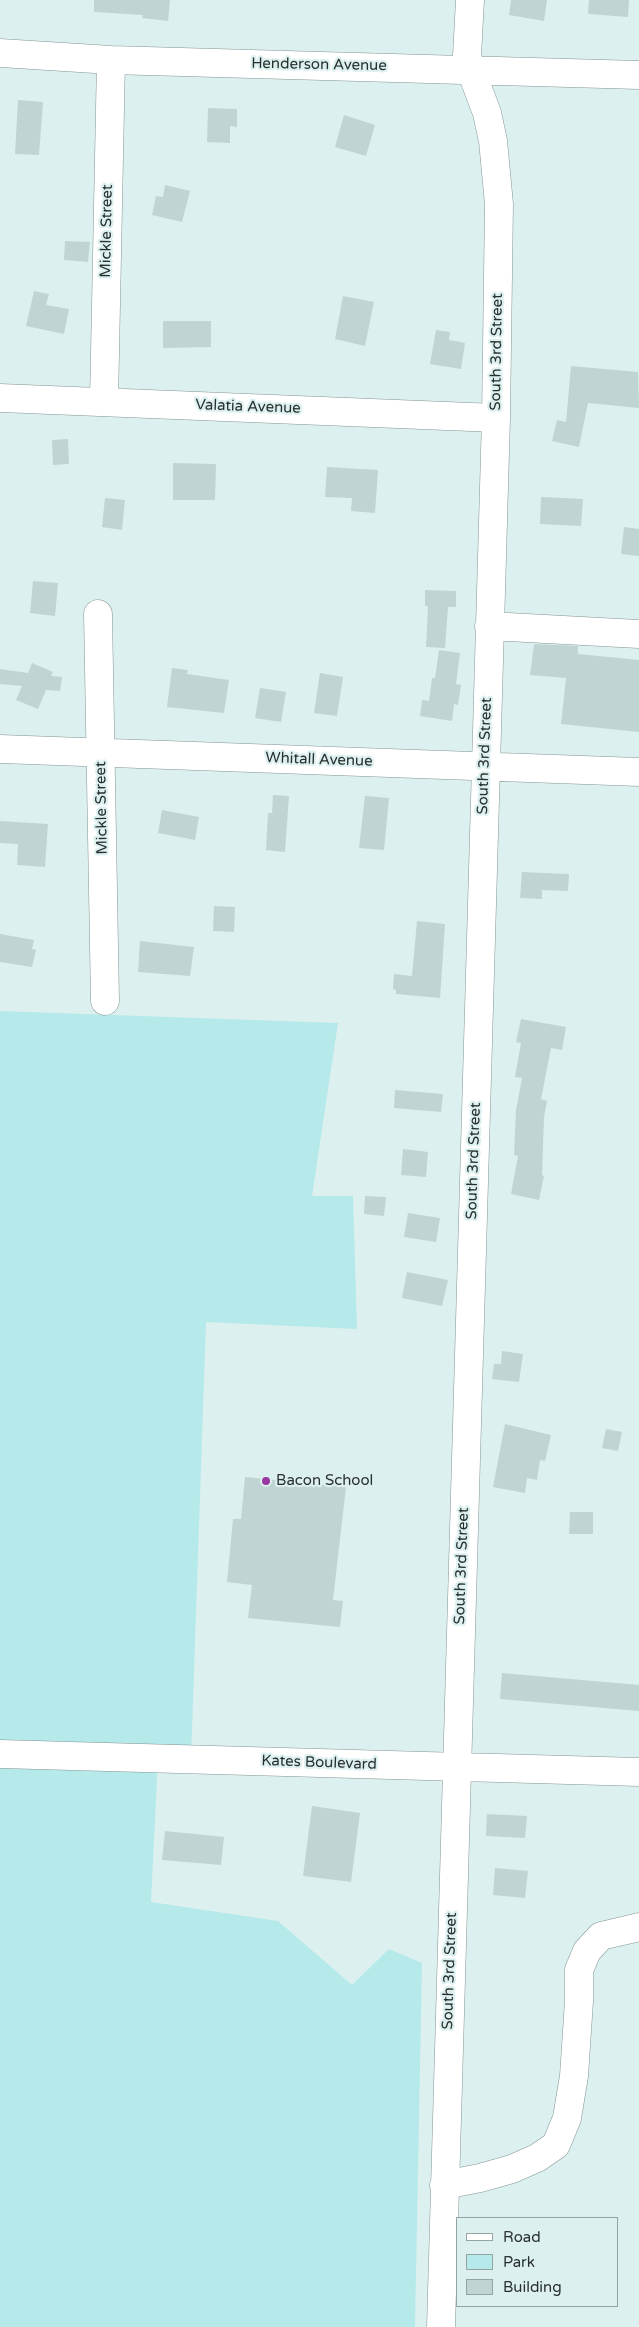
<!DOCTYPE html>
<html>
<head>
<meta charset="utf-8">
<style>
	body { margin:0 }
	#map { position:relative; width:639px; height:2327px; overflow:hidden; background:#ddf0f0; font-family:"Varela Round",sans-serif }
	canvas { display:block }
	.legend { position:absolute; left:456px; top:2217px; width:162px; height:90px; box-sizing:border-box; background:#ddf0f0; border:1px solid #95a3a3; margin:0; padding:6px 9px; list-style:none; font-size:15px; color:#282f2f }
	.legend li { display:flex; align-items:center; gap:10px; height:25px }
	.legend b { width:25px; border:1px solid #95a3a3 }
</style>
</head>
<body>
<div id="map">
<canvas width="639" height="2327"></canvas>
<ul class="legend">
<li><b style="height:6px;background:#fff"></b>Road</li>
<li><b style="height:14px;background:#b6e9ea"></b>Park</li>
<li><b style="height:14px;background:#c1d4d4"></b>Building</li>
</ul>
</div>
<script>
const context = document.querySelector('canvas').getContext('2d');
context.lineJoin = 'round';
function fillPath(path, color) {
  context.fillStyle = color;
  context.fill(path, 'evenodd');
}
function shape(rows) {
  const path = new Path2D();
  for (const r of rows) {
    path.moveTo(r[0], r[1]);
    for (let i = 2; i < r.length; i += 2) path.lineTo(r[i], r[i + 1]);
  }
  return path;
}
function trace(path, color, width, dash) {
  context.strokeStyle = color;
  context.lineWidth = width;
  context.lineCap = dash ? 'butt' : 'round';
  context.setLineDash(dash || []);
  context.stroke(path);
}
function write(font, color, halo, rows, align = 'center') {
  context.font = font + ' "Varela Round",sans-serif';
  context.lineWidth = 4.5;
  context.setLineDash([]);
  context.textBaseline = 'middle';
  context.strokeStyle = halo;
  context.fillStyle = color;
  for (const [text, x, y, turn = 0] of rows) {
    context.save();
    context.translate(x, y);
    context.rotate((+turn || 0) * Math.PI / 180);
    context.textAlign = isNaN(turn) ? turn : align;
    if (halo) context.strokeText(text, 0, 0);
    context.fillText(text, 0, 0);
    context.restore();
  }
}
fillPath(shape([
	[0,1011,338,1023,312,1196,353,1196,357,1329,206,1322,191,1759,158,1758,151,1902,278,1921,352,1985,389,1949,422,1963,415,2327,0,2327]
]), '#b6e9ea');
fillPath(shape([
	[94,0,170,0,168,21,142,18,143,15,94,12],
	[511,0,547,0,544,21,509,15],
	[589,0,629,0,628,17,588,14],
	[18,100,43,102,39,155,15,154],
	[208,108,237,109,237,127,230,126,230,143,207,142],
	[344,115,375,125,366,156,335,147],
	[165,185,190,191,182,222,152,215,156,196,163,197],
	[65,241,90,242,88,262,64,260],
	[34,291,49,294,46,305,69,309,64,334,26,326],
	[343,296,374,302,365,346,335,339],
	[163,321,211,321,211,347,163,348],
	[436,330,450,332,449,340,465,343,461,369,430,364],
	[571,366,638,372,639,408,588,403,579,447,552,441,557,420,566,422],
	[68,439,69,464,53,465,52,440],
	[173,463,216,464,215,500,173,500],
	[327,467,378,470,375,513,351,511,352,498,325,497],
	[541,497,583,499,581,526,540,524],
	[105,498,125,500,122,530,102,527],
	[624,527,639,529,639,556,621,554],
	[33,581,58,583,55,616,30,613],
	[425,590,456,591,456,607,448,607,445,648,426,647,428,606,425,606],
	[534,644,578,646,578,654,639,660,639,732,561,724,566,678,530,675],
	[439,650,460,653,456,684,461,685,458,705,454,704,452,721,420,716,422,700,429,701,432,678,435,678],
	[32,663,53,672,51,676,62,677,60,691,46,690,38,709,16,700,22,686,0,684,0,669,28,673],
	[172,668,188,670,187,674,229,680,224,713,167,707],
	[320,673,343,677,337,716,314,713],
	[260,688,286,692,281,722,255,718],
	[273,795,289,796,285,852,266,850,268,813,272,813],
	[365,796,389,798,384,850,359,848],
	[162,810,199,817,195,840,158,833],
	[0,821,48,824,45,867,17,865,18,844,0,843],
	[522,872,569,874,568,891,542,890,542,899,520,898],
	[214,906,235,907,234,932,213,931],
	[417,921,445,924,440,998,396,994,396,990,393,989,394,974,412,976],
	[0,934,34,940,32,949,36,950,32,967,0,962],
	[140,941,194,947,190,976,138,972],
	[521,1019,566,1027,562,1050,551,1048,541,1099,547,1101,544,1117,542,1175,544,1176,539,1200,511,1194,518,1156,514,1155,516,1110,522,1078,515,1077,521,1043,516,1042],
	[395,1090,443,1094,441,1112,394,1108],
	[403,1149,428,1152,426,1177,401,1175],
	[365,1196,386,1197,384,1216,364,1214],
	[408,1213,440,1218,436,1242,404,1237],
	[407,1272,448,1280,442,1306,402,1298],
	[502,1351,523,1354,519,1382,492,1379,494,1364,501,1364],
	[505,1424,551,1435,545,1461,540,1460,537,1480,527,1478,525,1493,493,1487],
	[606,1429,622,1432,618,1451,602,1448],
	[245,1477,346,1487,333,1600,343,1601,340,1627,248,1618,252,1585,227,1582,233,1519,241,1519],
	[570,1512,593,1512,593,1534,569,1534],
	[502,1673,639,1685,639,1711,500,1699],
	[312,1806,360,1813,351,1882,303,1876],
	[487,1814,527,1816,525,1838,486,1836],
	[165,1831,224,1837,221,1865,162,1860],
	[495,1868,528,1871,525,1898,493,1895]
]), '#c1d4d4');
const minor = shape([
	[0,53,111,60,639,75],
	[0,398,496,418],
	[104,402,111,60],
	[98,614,105,1001],
	[489,626,639,634],
	[0,749,639,772],
	[0,1754,639,1772],
	[444,2185,480,2178,512,2169,537,2158,556,2145,567,2118,574,2076,579,2001,579,1970,587,1951,601,1936,639,1927],
	[441,2327,496,418,499,204,493,141,487,113,470,68,467,56,470,0]
]);
trace(minor, '#839494', 29);
trace(minor, '#fff', 28);
for (const [x, y, r, color] of [
	[266,1481,5,"#9838a0"]
]) {
  const dot = new Path2D();
  dot.arc(x, y, r, 0, 2 * Math.PI);
  context.fillStyle = color;
  context.fill(dot);
  trace(dot, '#ddf0f0', 2);
}
write('15px', '#282f2f', '#ddf0f0', [
	["Henderson Avenue",319,65,1],
	["Mickle Street",107,231,-89],
	["South 3rd Street",497,352,-89],
	["Valatia Avenue",248,407,2],
	["South 3rd Street",485,756,-88],
	["Whitall Avenue",319,760,2],
	["Mickle Street",102,808,-91],
	["South 3rd Street",474,1161,-88],
	["South 3rd Street",462,1566,-88],
	["Kates Boulevard",319,1763,2],
	["South 3rd Street",450,1971,-88]
]);
write('15px', '#282f2f', '#ddf0f0', [
	["Bacon School",276,1481]
], 'left');
</script>
</body>
</html>
